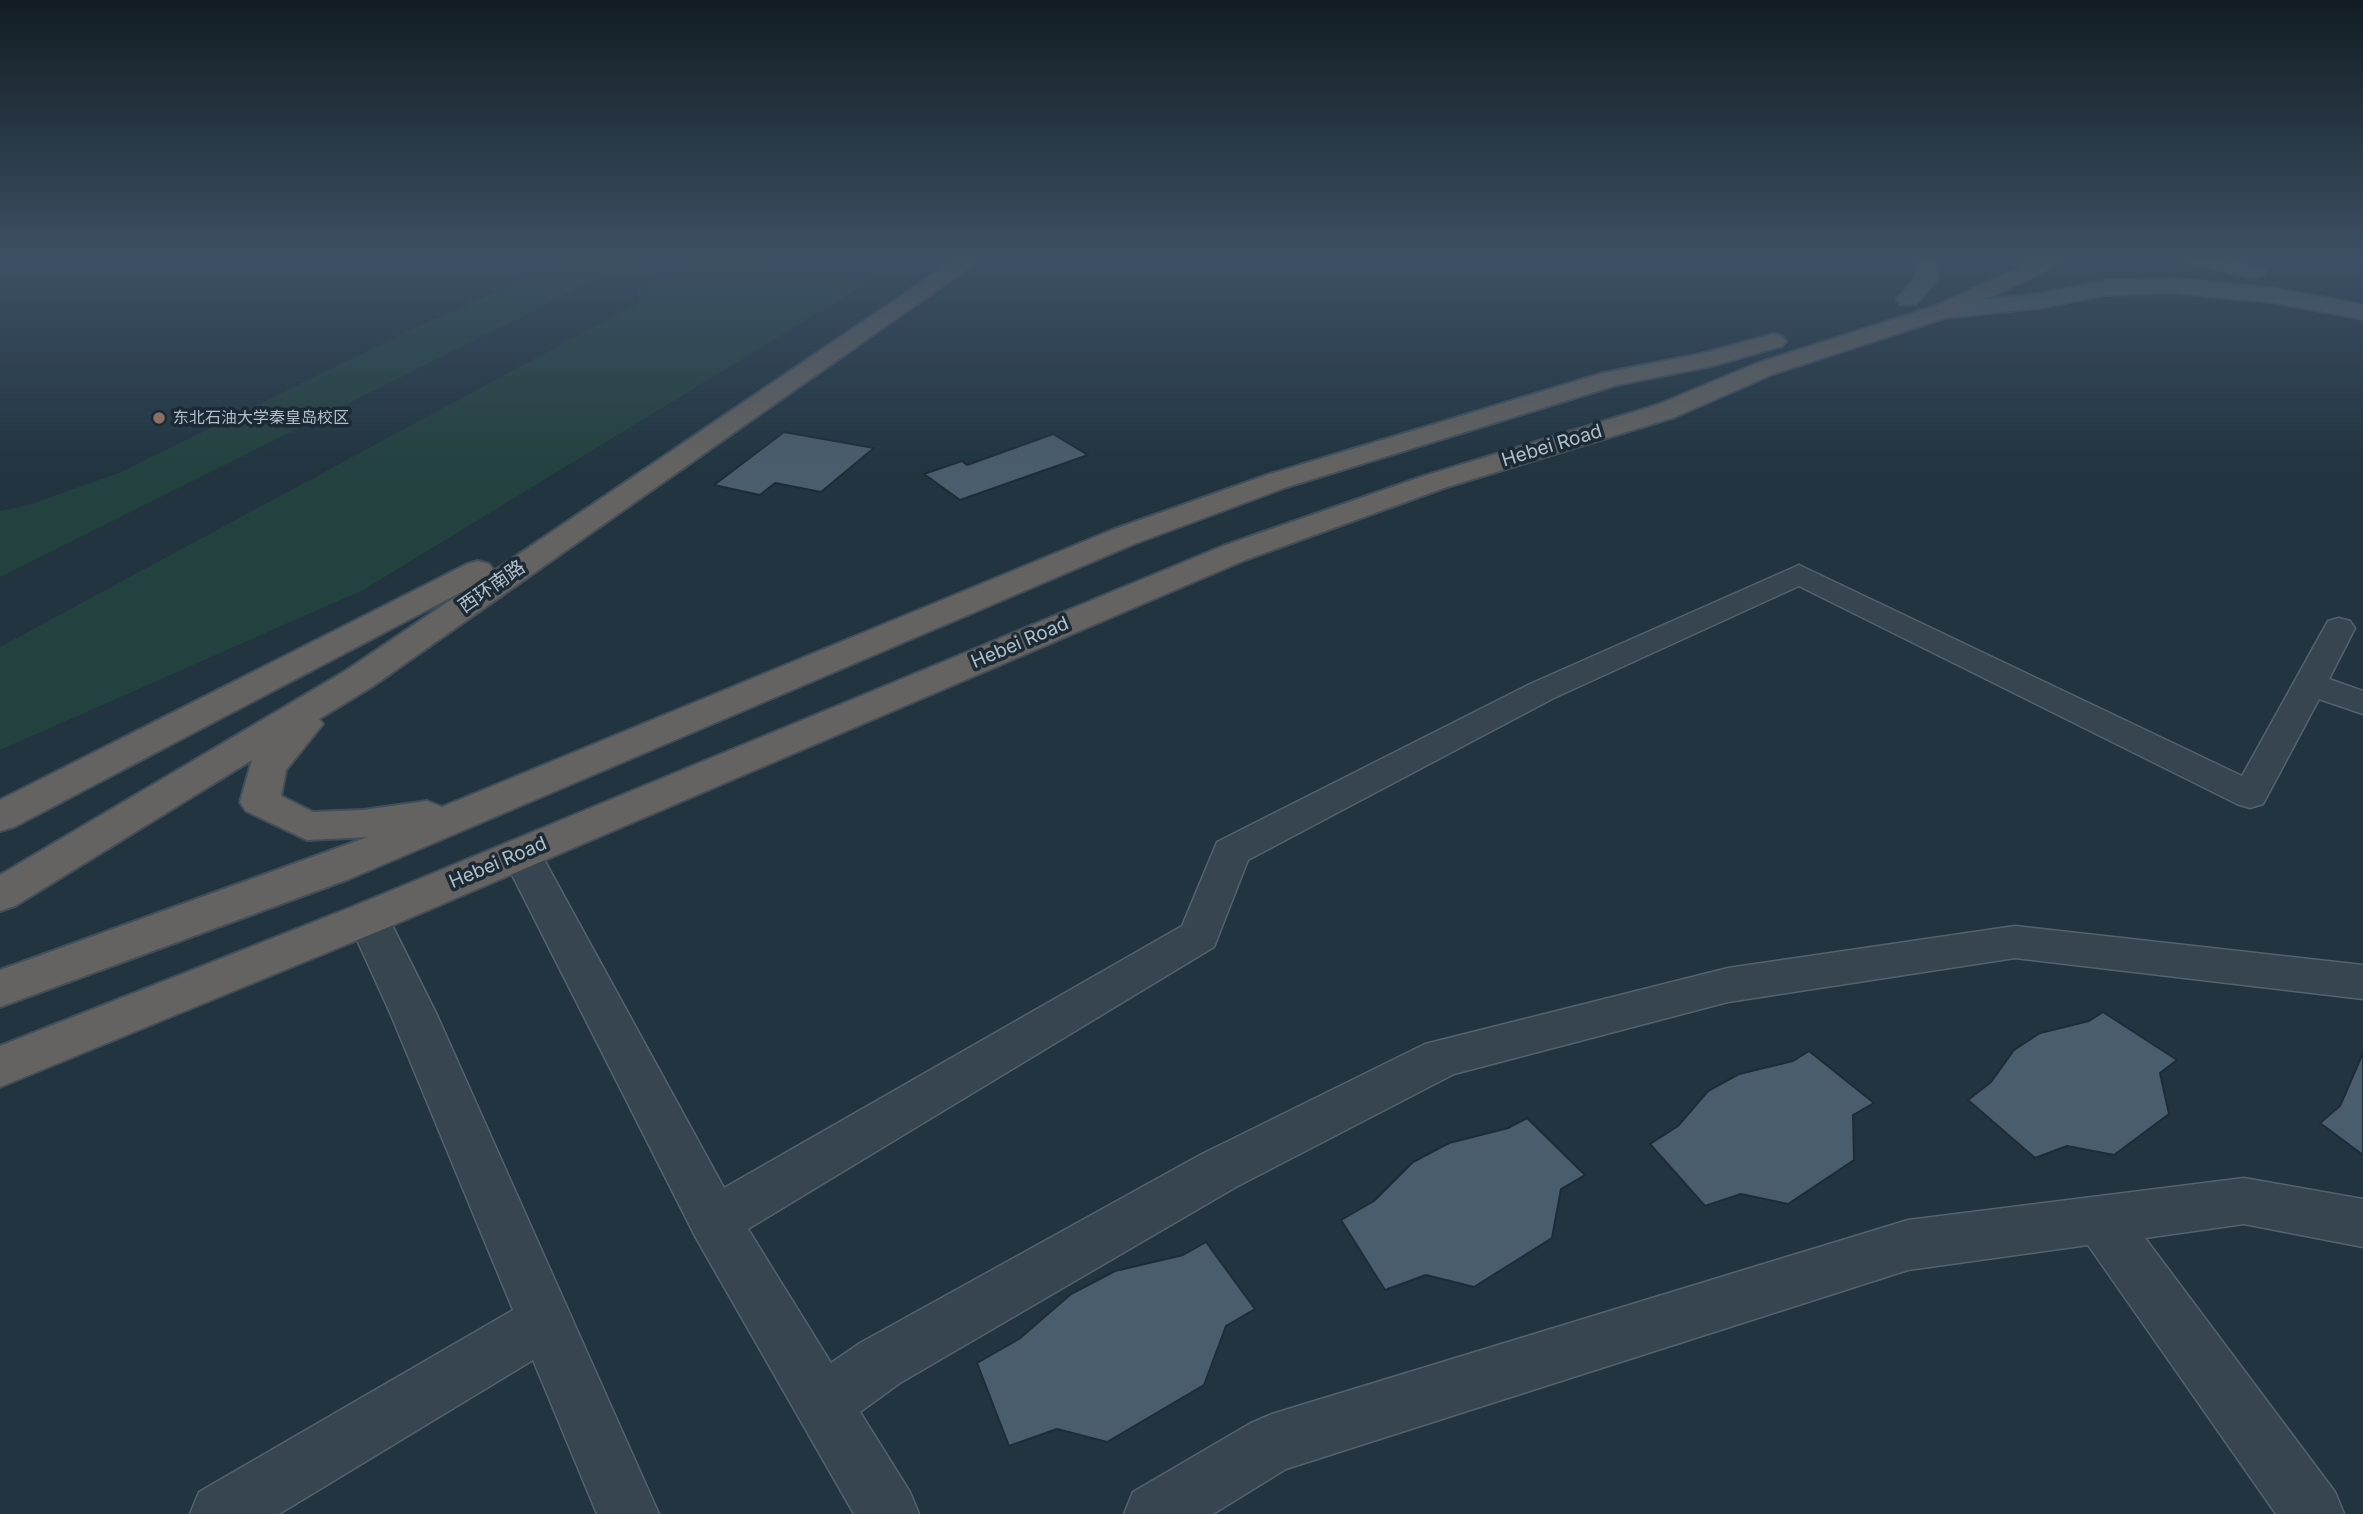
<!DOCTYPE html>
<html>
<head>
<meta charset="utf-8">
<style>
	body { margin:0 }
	canvas { display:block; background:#213440 }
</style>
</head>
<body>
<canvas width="2363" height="1514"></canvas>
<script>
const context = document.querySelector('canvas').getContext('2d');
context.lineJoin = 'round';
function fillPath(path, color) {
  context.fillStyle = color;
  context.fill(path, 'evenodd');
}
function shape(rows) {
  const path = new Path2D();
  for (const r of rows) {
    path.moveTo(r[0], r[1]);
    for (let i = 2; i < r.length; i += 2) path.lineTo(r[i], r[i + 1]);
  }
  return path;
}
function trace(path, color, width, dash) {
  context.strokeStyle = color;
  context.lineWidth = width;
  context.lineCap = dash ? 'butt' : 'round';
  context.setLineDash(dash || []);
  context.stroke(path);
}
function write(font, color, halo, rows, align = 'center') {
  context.font = font + ' Inter,"Noto Sans SC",sans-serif';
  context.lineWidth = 7;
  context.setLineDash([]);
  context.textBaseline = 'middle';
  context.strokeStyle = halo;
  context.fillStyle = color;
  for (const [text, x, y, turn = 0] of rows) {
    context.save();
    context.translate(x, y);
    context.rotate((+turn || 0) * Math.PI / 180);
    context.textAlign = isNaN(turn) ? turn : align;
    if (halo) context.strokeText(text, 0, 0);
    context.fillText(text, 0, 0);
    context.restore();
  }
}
fillPath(shape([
	[570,259,637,259,0,577,0,511,29,505,121,472,410,330],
	[696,259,759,259,872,280,363,590,0,750,0,647,638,303,638,291]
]), '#23413f');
const building = shape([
	[784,432,874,448,821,492,775,483,760,495,714,485,784,432],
	[1053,434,1088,455,960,500,924,474,962,461,967,465,1053,434],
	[2103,1012,2177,1060,2160,1073,2169,1114,2114,1155,2067,1146,2035,1158,1968,1100,1991,1082,2014,1050,2040,1033,2089,1021,2103,1012],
	[1809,1051,1874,1103,1853,1115,1854,1160,1788,1204,1741,1194,1705,1206,1650,1144,1678,1126,1708,1091,1739,1074,1793,1061,1809,1051],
	[2363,1053,2363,1155,2320,1123,2340,1106,2363,1053],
	[1527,1118,1585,1175,1561,1189,1552,1238,1474,1287,1426,1275,1385,1290,1341,1220,1374,1201,1413,1162,1449,1143,1508,1128,1527,1118],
	[1206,1242,1255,1309,1226,1326,1204,1385,1107,1442,1057,1429,1009,1446,977,1363,1019,1339,1071,1294,1115,1271,1183,1255,1206,1242]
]);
fillPath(building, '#4a5d6c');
trace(building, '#1d2c37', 2);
const minor = shape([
	[1799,565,2242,776,2328,621,2339,618,2350,621,2355,628,2329,679,2363,691,2363,714,2319,699,2263,804,2250,808,2237,804,1799,586,1554,698,1248,860,1214,947,748,1229,831,1363,860,1343,1200,1155,1425,1044,1728,968,2015,926,2363,965,2363,999,2015,958,1728,1002,1454,1074,1236,1187,900,1383,860,1412,910,1492,919,1514,854,1514,696,1238,501,853,507,843,521,839,535,843,724,1188,1182,926,1217,842,1530,684,1799,565],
	[368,903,383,907,437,1015,659,1514,597,1514,533,1360,279,1514,190,1514,199,1492,513,1310,391,1015,347,918,353,907,368,903],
	[2244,1178,2363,1199,2363,1247,2244,1224,2145,1238,2335,1492,2344,1514,2276,1514,2088,1245,1908,1270,1286,1469,1213,1514,1124,1514,1133,1492,1251,1423,1272,1414,1908,1220,2244,1178]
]);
const primary = shape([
	[1916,259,1938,259,1938,278,1916,304,1900,304,1897,299,1916,277,1916,259],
	[2185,259,2223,259,2263,268,2266,273,2255,279,2189,263,2185,259],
	[2174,279,2272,288,2363,305,2363,319,2272,302,2174,293,2105,295,2038,308,1943,318,1932,311,1943,304,2038,294,2105,281,2174,279]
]);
const trunk = shape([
	[956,259,981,259,373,686,319,719,323,724,286,770,281,796,313,812,363,810,427,801,442,807,1112,530,1267,475,1603,373,1700,354,1774,334,1782,336,1786,341,1782,346,1712,366,1617,385,1287,487,1134,544,349,879,0,1007,0,970,368,837,307,840,246,811,240,802,252,760,15,906,0,911,0,875,347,670,467,589,14,827,0,831,0,800,467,564,478,561,489,564,494,571,956,259],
	[2038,259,2066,259,2062,263,1951,316,1773,374,1675,417,1444,488,1245,560,384,929,0,1087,0,1046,352,907,1223,546,1424,476,1657,405,1755,364,1935,306,2038,259]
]);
trace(minor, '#54626e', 3);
trace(primary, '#42515c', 4);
trace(trunk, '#414f5b', 4);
fillPath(minor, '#364550');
fillPath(primary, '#536470');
fillPath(trunk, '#656361');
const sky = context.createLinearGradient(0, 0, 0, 471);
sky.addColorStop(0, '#121d23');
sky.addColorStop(0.55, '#3d5064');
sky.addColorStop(1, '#3d506400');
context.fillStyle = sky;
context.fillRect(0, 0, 2363, 471);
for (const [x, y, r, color] of [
	[159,418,7,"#8d6e63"]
]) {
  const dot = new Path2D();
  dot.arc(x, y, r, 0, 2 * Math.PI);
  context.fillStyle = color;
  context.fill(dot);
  trace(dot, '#1b2a35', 2.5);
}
write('16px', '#b1bfcb', '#1b2a35', [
	["东北石油大学秦皇岛校区",173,418]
], 'left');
write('19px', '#b1bfcb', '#1b2a35', [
	["Hebei Road",1552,446,-17],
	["西环南路",492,587,-35],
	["Hebei Road",1020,643,-23],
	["Hebei Road",498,863,-23]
]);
</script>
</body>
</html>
